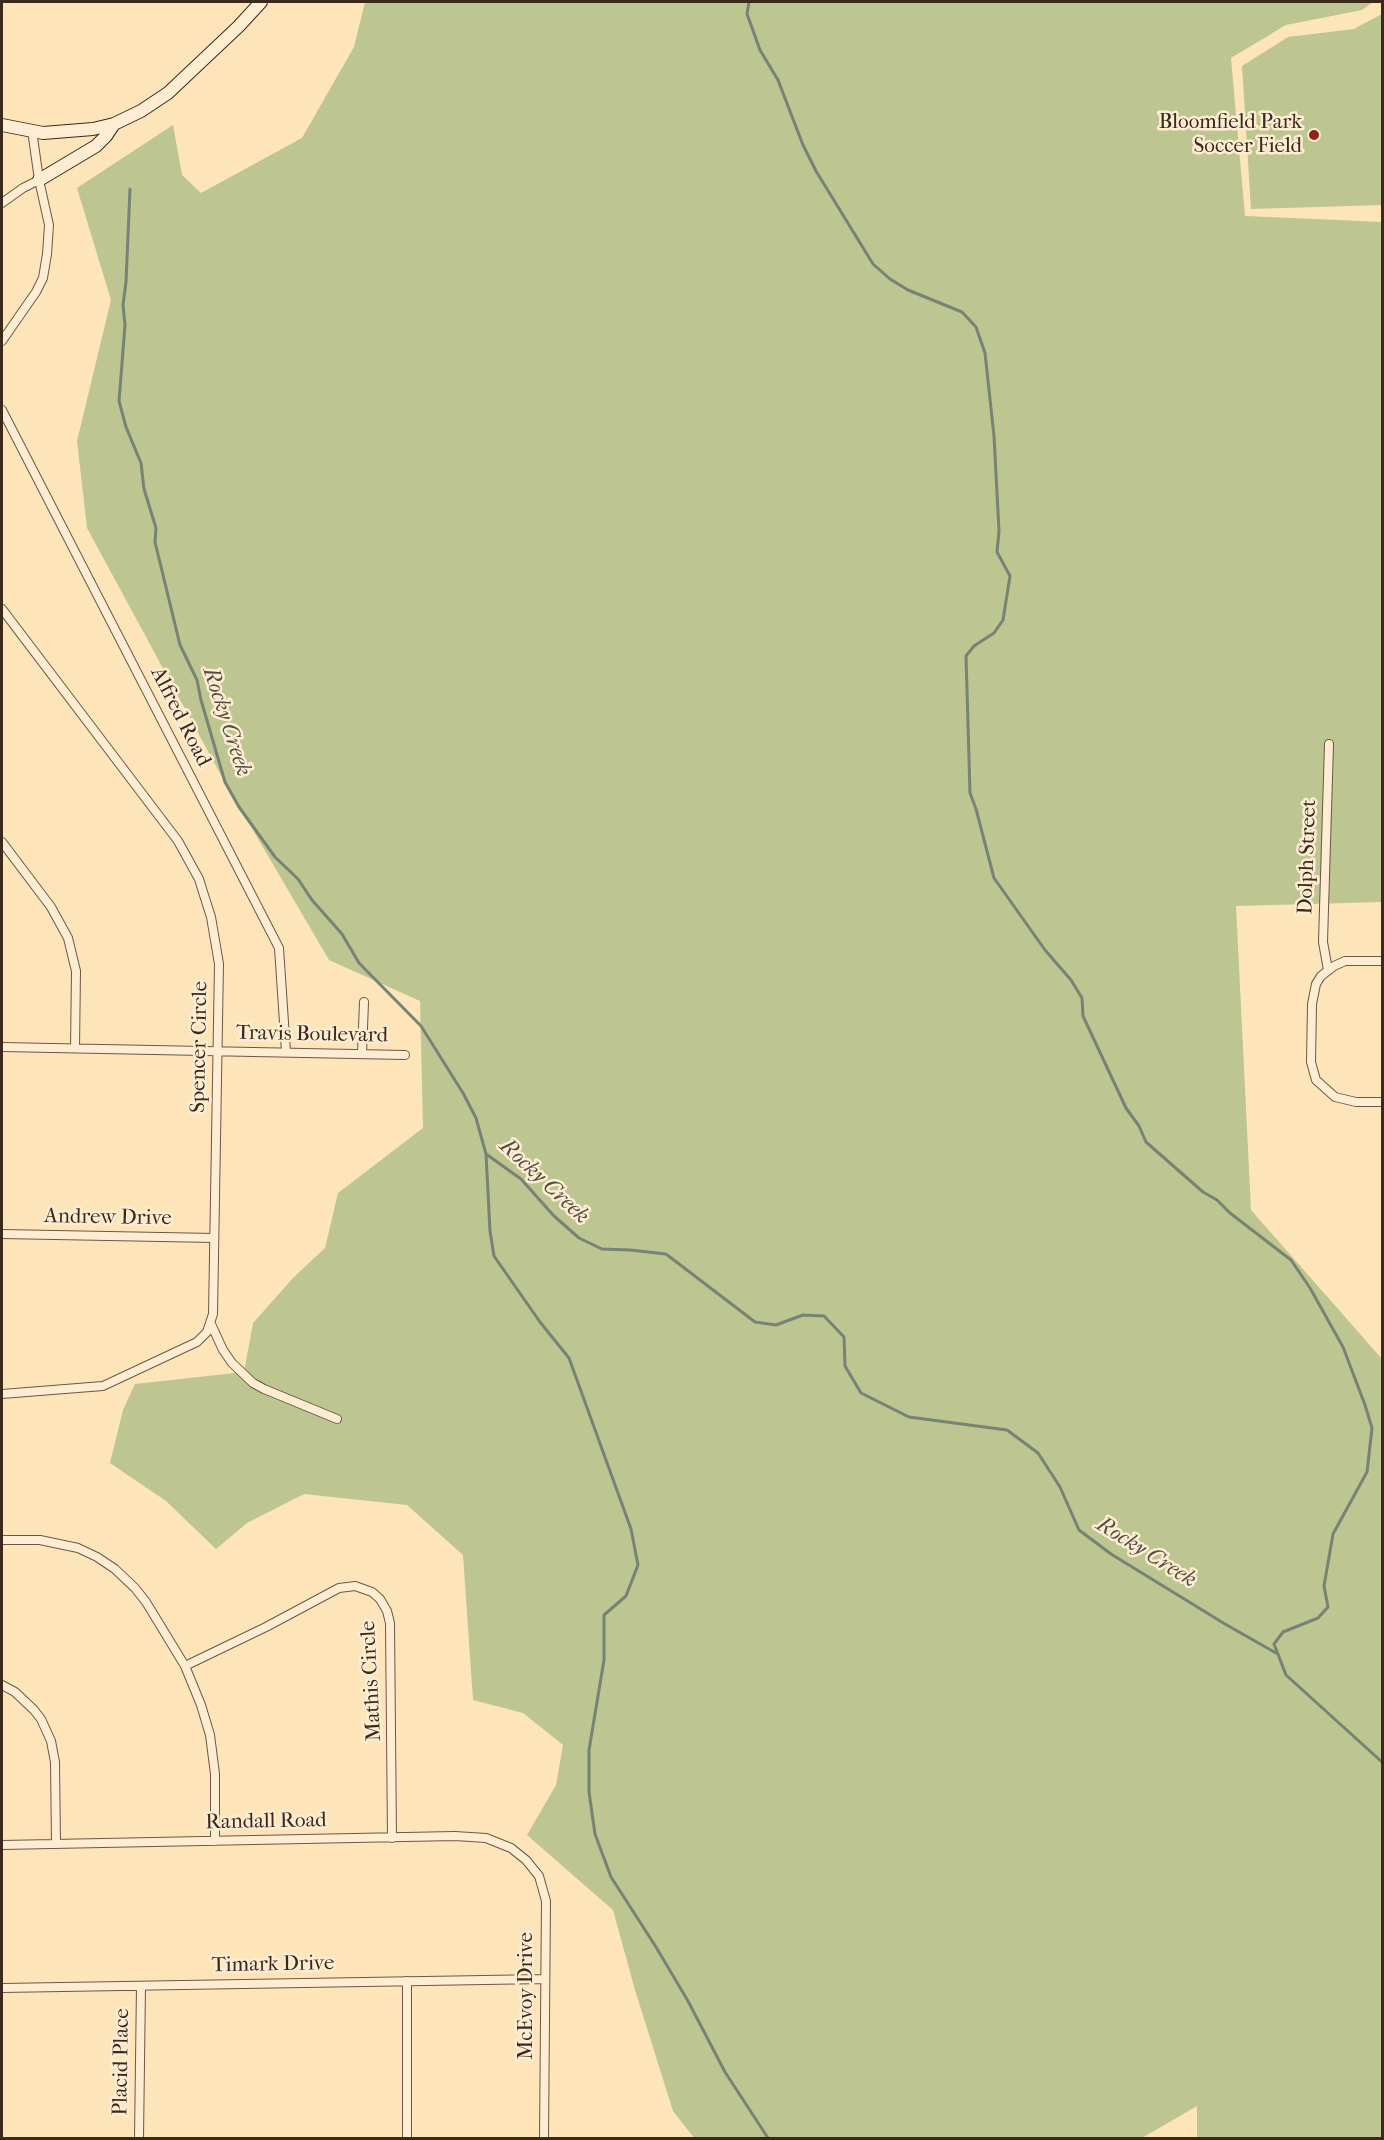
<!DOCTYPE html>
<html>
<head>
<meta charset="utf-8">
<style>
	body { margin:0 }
	#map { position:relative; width:1384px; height:2140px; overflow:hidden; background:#fde4b9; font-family:"IM FELL French Canon",serif }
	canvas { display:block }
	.frame { position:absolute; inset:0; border:3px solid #3b291c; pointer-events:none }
</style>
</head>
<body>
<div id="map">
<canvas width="1384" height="2140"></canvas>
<div class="frame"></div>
</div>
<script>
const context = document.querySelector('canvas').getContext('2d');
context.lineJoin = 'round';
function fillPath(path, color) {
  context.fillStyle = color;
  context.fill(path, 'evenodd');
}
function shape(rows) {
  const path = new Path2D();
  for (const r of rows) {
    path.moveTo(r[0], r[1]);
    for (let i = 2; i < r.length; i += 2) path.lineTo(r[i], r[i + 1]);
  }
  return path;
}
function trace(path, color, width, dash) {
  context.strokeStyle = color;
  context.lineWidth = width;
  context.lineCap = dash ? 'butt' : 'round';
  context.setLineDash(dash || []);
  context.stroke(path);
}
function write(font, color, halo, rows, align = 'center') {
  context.font = font + ' "IM FELL French Canon",serif';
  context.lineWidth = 5;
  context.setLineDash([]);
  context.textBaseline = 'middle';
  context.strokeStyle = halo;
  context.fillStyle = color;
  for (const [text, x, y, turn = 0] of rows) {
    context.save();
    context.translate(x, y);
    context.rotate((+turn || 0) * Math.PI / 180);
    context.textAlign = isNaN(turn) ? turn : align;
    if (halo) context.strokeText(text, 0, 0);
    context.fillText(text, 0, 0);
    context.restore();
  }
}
fillPath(shape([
	[365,2,1373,2,1362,10,1286,25,1231,58,1245,216,1382,222,1382,902,1236,906,1251,1210,1382,1359,1382,2138,1197,2138,1197,2106,1142,2138,694,2138,673,2111,635,1990,613,1910,527,1835,556,1785,563,1745,523,1713,473,1700,463,1555,407,1505,304,1494,247,1523,216,1549,166,1501,110,1463,123,1410,135,1384,244,1372,253,1323,294,1277,325,1248,338,1193,423,1128,420,1001,329,960,223,779,87,528,77,441,111,300,77,188,173,125,182,175,201,193,302,138,354,47],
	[1382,14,1382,205,1251,209,1242,66,1288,37,1354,29]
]), '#bdc591');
trace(shape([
	[749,2,747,14,760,50,778,80,803,145,816,171,873,264,890,279,908,290,962,312,976,327,985,353,994,436,999,531,997,552,1010,576,1003,620,994,633,974,646,966,656,970,793,976,809,994,878,1045,950,1071,980,1082,998,1083,1016,1126,1108,1139,1126,1146,1142,1203,1192,1217,1200,1230,1213,1291,1260,1310,1288,1343,1347,1365,1405,1372,1428,1367,1472,1333,1534,1324,1586,1328,1607,1318,1618,1283,1632,1274,1644,1286,1675,1382,1762],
	[130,189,126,282,123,305,125,325,119,401,126,427,141,463,144,489,156,528,155,542,180,645,197,680,201,700,225,782,239,807,275,857,298,879,312,900,342,934,359,963,421,1026,463,1093,476,1118,486,1154,490,1231,494,1256,540,1322,569,1358,631,1529,638,1565,626,1596,604,1615,604,1660,589,1750,589,1792,595,1834,611,1877,656,1947,688,2001,725,2072,768,2138],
	[486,1154,521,1179,554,1216,579,1238,602,1249,630,1250,666,1254,755,1322,776,1325,803,1315,824,1316,844,1337,845,1366,861,1393,909,1417,1007,1430,1038,1453,1060,1487,1079,1530,1111,1554,1225,1624,1276,1653]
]), '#778374', 3);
const street = shape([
	[2,203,23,188,39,180],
	[2,341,36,292,43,278,47,254,49,225,39,180,32,130],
	[2,410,279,948,286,1052],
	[2,609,178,841,199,879,203,892,211,917,219,964,213,1314,207,1332,197,1342,103,1386,2,1394],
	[2,842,51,907,68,938,76,971,75,1048],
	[1382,961,1345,961,1334,966,1321,976,1316,984,1312,1004,1311,1062,1316,1080,1335,1097,1356,1102,1382,1102],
	[1328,970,1323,942,1329,744],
	[2,1047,405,1055],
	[362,1054,364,1002],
	[2,1234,214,1238],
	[211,1324,223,1350,232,1363,253,1383,264,1389,337,1419],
	[2,1540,40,1540,78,1548,97,1557,115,1569,135,1588,146,1602,185,1666,201,1705,210,1735,215,1774,215,1841],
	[185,1666,266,1627,339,1588,355,1586,372,1592,380,1599,387,1611,390,1623,392,1838],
	[2,1685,15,1692,34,1710,41,1719,51,1741,55,1762,56,1844],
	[2,1845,455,1836,486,1838,511,1848,526,1860,539,1876,546,1901,544,2138],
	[2,1988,545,1979],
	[139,2138,141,1986],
	[407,2138,407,1981]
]);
const secondary = shape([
	[2,125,43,133,93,129,114,124,141,111,168,93,239,26,261,2],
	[39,180,96,146,106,136,114,124]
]);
trace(street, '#6c5843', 10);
trace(secondary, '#3b291c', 14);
trace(street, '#feedd2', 8);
trace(secondary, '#feedd2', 12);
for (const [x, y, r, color] of [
	[1314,135,6,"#8f2418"]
]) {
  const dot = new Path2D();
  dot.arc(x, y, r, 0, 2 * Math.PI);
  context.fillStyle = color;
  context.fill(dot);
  trace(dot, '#feedd2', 2);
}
write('21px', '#3b291c', '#feedd2', [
	["Bloomfield Park",1302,123],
	["Soccer Field",1302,147]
], 'right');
write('21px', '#3b291c', '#feedd2', [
	["Alfred Road",180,717,63],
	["Dolph Street",1308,857,-88],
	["Travis Boulevard",312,1035,1],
	["Spencer Circle",200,1047,-89],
	["Andrew Drive",108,1218,1],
	["Mathis Circle",372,1681,-93],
	["Randall Road",266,1822,-1],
	["Timark Drive",273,1965,-1],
	["McEvoy Drive",527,1996,-90],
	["Placid Place",122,2062,-89]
]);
write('italic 22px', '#544e40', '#feedd2', [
	["Rocky Creek",226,722,72],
	["Rocky Creek",544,1182,43],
	["Rocky Creek",1146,1553,32]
]);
</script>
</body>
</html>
